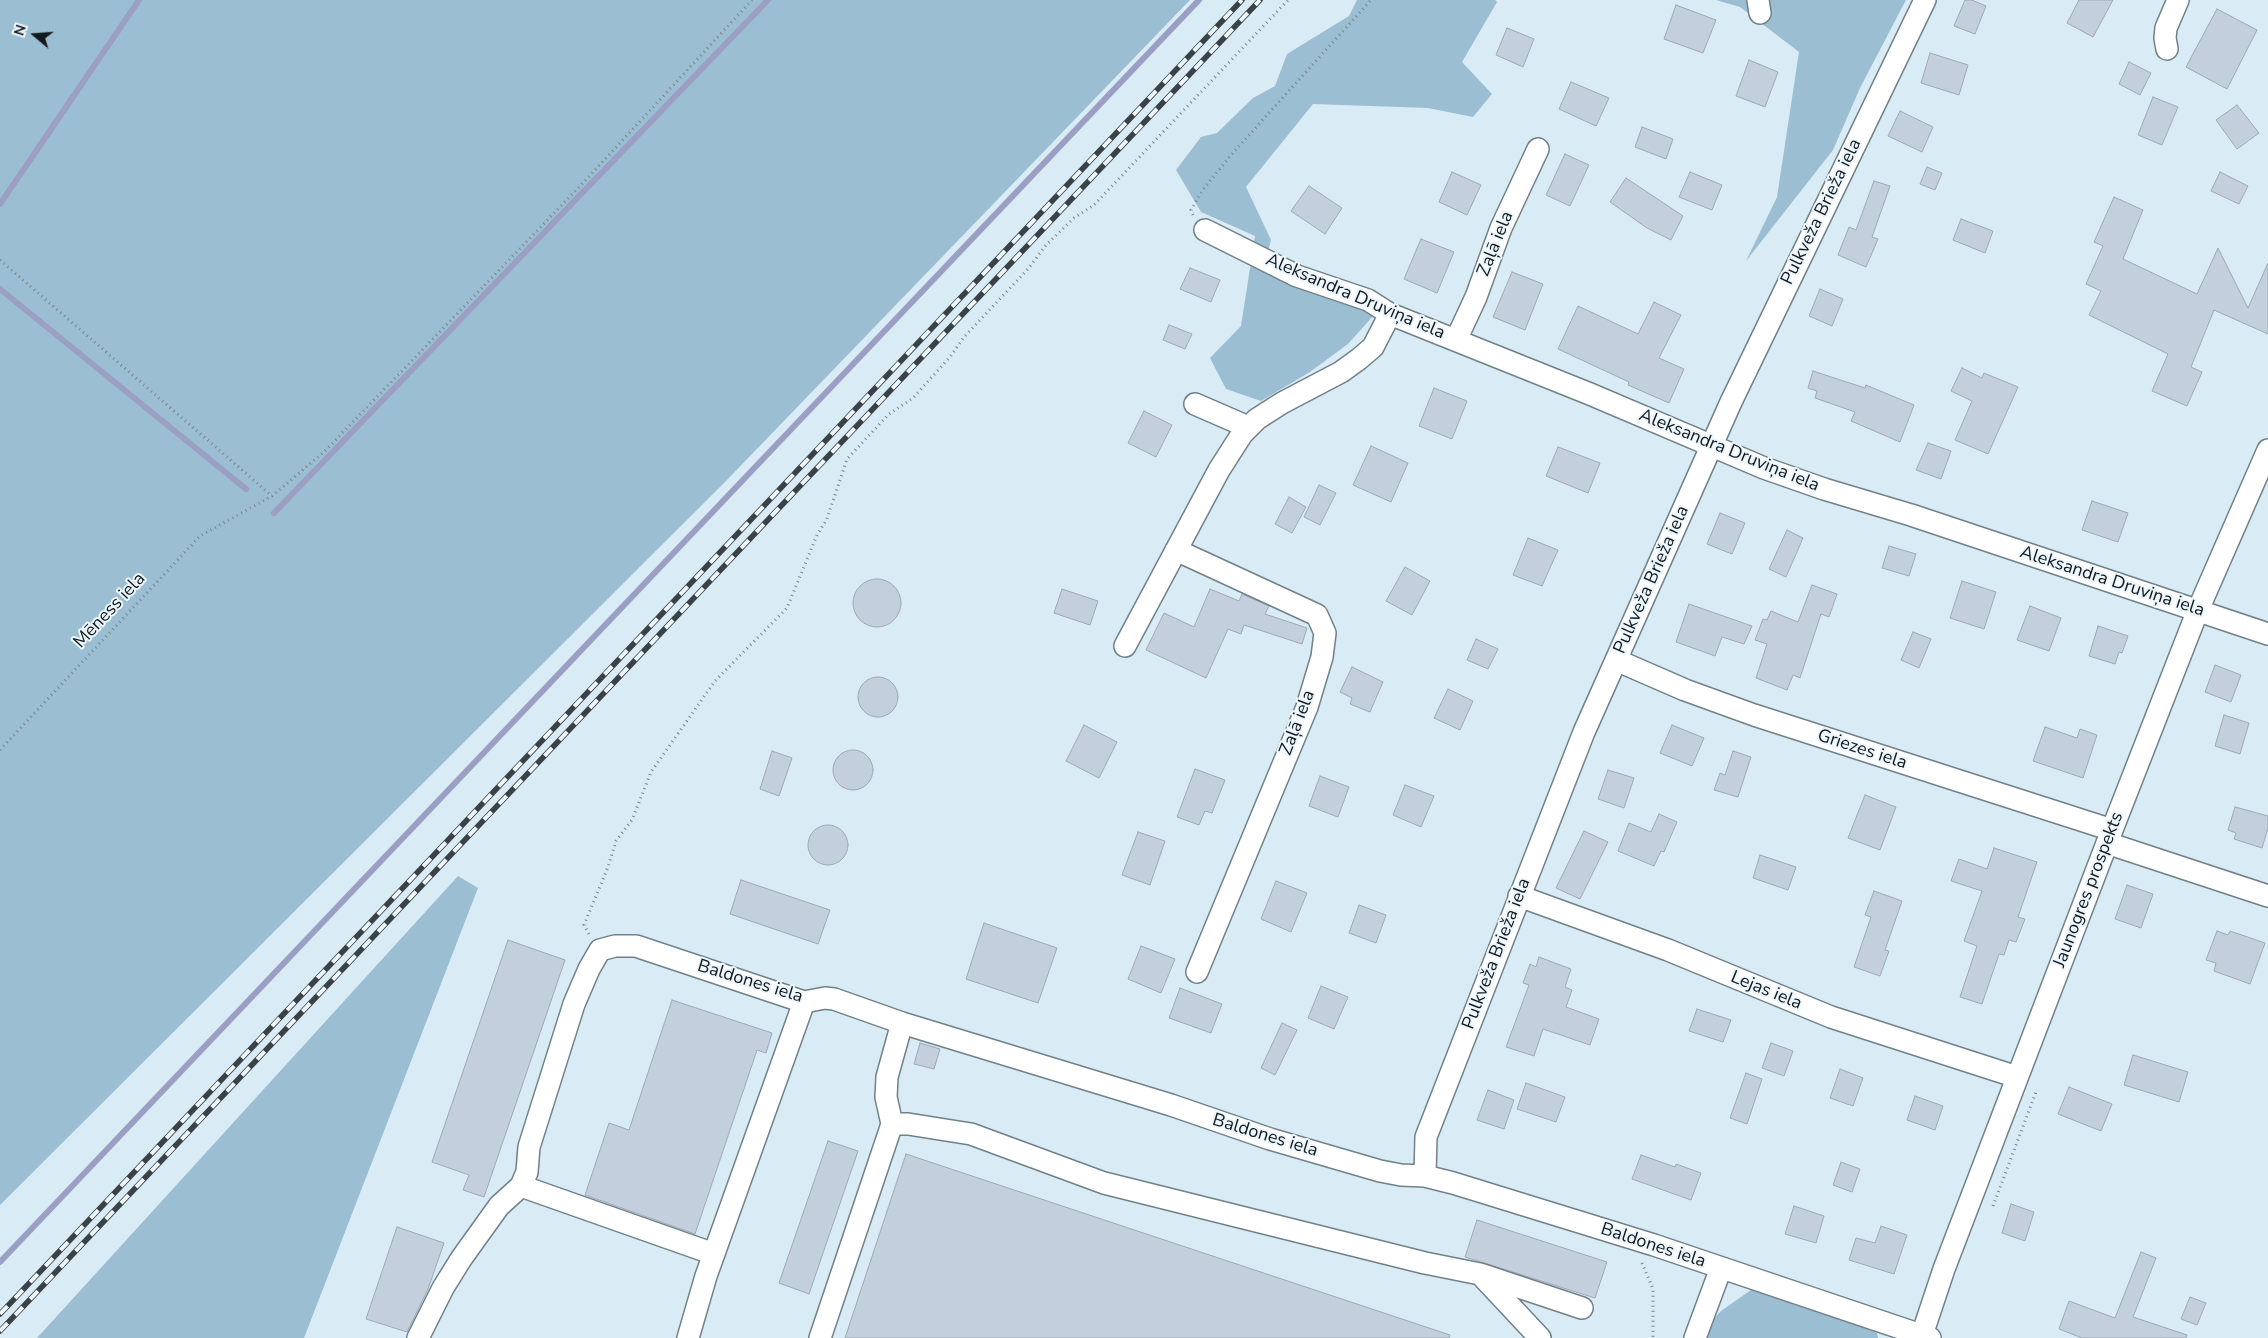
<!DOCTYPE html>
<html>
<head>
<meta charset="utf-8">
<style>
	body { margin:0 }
	#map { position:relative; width:2268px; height:1338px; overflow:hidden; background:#d9ebf5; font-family:"Nunito Sans",sans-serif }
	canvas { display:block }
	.north { position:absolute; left:10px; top:10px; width:50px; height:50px; -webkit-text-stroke:4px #ecf7fd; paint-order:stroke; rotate:288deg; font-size:14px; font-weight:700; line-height:20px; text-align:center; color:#13191d }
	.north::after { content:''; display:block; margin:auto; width:18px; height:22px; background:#13191d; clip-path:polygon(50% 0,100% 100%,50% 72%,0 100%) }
</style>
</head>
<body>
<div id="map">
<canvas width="2268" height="1338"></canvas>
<div class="north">N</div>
</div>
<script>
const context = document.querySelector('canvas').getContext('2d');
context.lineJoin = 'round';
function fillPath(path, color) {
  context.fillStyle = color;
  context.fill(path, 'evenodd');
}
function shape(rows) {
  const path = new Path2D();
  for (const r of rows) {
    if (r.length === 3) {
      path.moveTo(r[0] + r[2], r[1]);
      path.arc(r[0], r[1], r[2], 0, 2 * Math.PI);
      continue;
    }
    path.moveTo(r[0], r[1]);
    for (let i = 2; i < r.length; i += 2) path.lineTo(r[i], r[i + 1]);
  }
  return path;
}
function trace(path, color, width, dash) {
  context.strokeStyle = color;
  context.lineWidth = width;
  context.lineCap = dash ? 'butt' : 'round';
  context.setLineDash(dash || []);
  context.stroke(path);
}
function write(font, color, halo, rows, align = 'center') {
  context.font = font + ' "Nunito Sans",sans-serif';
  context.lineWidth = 4;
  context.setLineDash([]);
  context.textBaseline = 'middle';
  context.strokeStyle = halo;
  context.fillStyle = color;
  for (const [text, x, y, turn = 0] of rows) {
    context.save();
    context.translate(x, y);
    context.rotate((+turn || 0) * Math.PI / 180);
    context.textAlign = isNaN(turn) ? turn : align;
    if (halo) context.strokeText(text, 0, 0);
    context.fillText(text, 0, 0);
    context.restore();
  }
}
fillPath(shape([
	[0,0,1190,0,725,482,0,1205],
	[1357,0,1495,0,1497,2,1462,62,1492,94,1473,117,1428,108,1313,104,1246,187,1271,240,1263,270,1374,315,1348,344,1310,372,1261,401,1226,389,1210,358,1241,326,1255,236,1201,212,1176,170,1201,137,1217,133,1253,98,1275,86,1287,54,1349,16],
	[1716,0,1906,0,1860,88,1833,150,1746,261,1777,197,1799,52,1740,7],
	[458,876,478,888,304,1338,37,1338],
	[1751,1290,1769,1290,1877,1333,1878,1338,1704,1338,1710,1323,1721,1311]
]), '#9cbed2');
trace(shape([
	[0,204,139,0],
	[0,289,246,489],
	[274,513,768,0],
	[0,1262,1199,0]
]), '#9b9fc3', 6);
const building = shape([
	[1965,0,1972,0,1986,6,1975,34,1954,26,1965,0],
	[2079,0,2113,0,2093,37,2067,23,2079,0],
	[1676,5,1716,20,1703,53,1664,39,1676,5],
	[2217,9,2257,30,2227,89,2186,67,2217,9],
	[1507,28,1534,39,1523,67,1496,55,1507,28],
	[1930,53,1968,65,1959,95,1921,83,1930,53],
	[1749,60,1778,72,1765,107,1736,96,1749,60],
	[2129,62,2151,73,2140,95,2119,84,2129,62],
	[1571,82,1609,98,1596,126,1559,109,1571,82],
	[2153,97,2178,107,2162,145,2138,135,2153,97],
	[2237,105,2259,133,2237,149,2216,120,2237,105],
	[1900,111,1933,127,1922,152,1888,136,1900,111],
	[1642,127,1673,139,1666,159,1635,147,1642,127],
	[1565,154,1589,165,1570,206,1546,195,1565,154],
	[1927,167,1942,173,1935,190,1920,184,1927,167],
	[1452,172,1481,185,1467,215,1439,202,1452,172],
	[1690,172,1722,185,1712,210,1679,197,1690,172],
	[2220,172,2248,186,2239,204,2211,191,2220,172],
	[1626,178,1683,216,1671,240,1647,228,1610,202,1626,178],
	[1874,181,1890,186,1872,237,1878,239,1866,267,1838,255,1849,227,1856,230,1874,181],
	[1309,186,1342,208,1325,234,1291,211,1309,186],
	[2114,197,2143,210,2123,259,2197,294,2218,248,2248,308,2268,263,2268,334,2214,310,2191,367,2202,372,2187,406,2152,391,2168,354,2089,315,2101,291,2086,284,2103,246,2094,242,2114,197],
	[1961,219,1993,231,1985,253,1953,240,1961,219],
	[1421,239,1454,252,1437,293,1404,279,1421,239],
	[1190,268,1220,280,1211,302,1180,289,1190,268],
	[1512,272,1543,284,1525,330,1493,317,1512,272],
	[1820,289,1843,299,1832,326,1809,316,1820,289],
	[1654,302,1681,315,1659,358,1684,369,1669,403,1628,385,1629,382,1558,349,1578,306,1638,334,1654,302],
	[1169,325,1192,334,1185,349,1163,340,1169,325],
	[1962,368,1982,378,1984,373,2018,387,1988,454,1955,440,1972,401,1951,391,1962,368],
	[1813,371,1865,388,1866,385,1914,405,1900,442,1851,421,1855,412,1815,398,1817,391,1808,388,1813,371],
	[1434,388,1467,401,1452,439,1419,426,1434,388],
	[1144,411,1172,425,1156,457,1128,443,1144,411],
	[1928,443,1951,451,1941,479,1916,470,1928,443],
	[1371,446,1408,463,1391,502,1353,485,1371,446],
	[1558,447,1600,463,1588,493,1546,476,1558,447],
	[1319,485,1336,493,1320,525,1304,517,1319,485],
	[1289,497,1306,507,1292,533,1275,524,1289,497],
	[2092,501,2128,513,2118,542,2082,530,2092,501],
	[1720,513,1745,523,1732,554,1707,544,1720,513],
	[1787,530,1803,538,1786,577,1769,569,1787,530],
	[1528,538,1558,550,1542,586,1513,575,1528,538],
	[1889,546,1916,554,1909,576,1882,568,1889,546],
	[1405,567,1430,581,1412,615,1386,601,1405,567],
	[877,603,24],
	[1962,581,1996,592,1984,629,1950,618,1962,581],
	[1812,585,1837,594,1829,617,1821,614,1800,678,1793,675,1787,690,1756,678,1767,644,1755,640,1763,619,1767,620,1771,611,1798,622,1812,585],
	[1062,589,1098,601,1090,625,1054,613,1062,589],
	[1210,589,1239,601,1242,594,1269,606,1265,614,1307,628,1302,644,1244,625,1241,634,1228,629,1206,678,1146,650,1164,613,1194,627,1210,589],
	[1689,604,1752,626,1744,644,1722,637,1715,656,1676,642,1689,604],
	[2030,606,2061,618,2049,651,2017,640,2030,606],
	[2098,626,2128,636,2122,653,2119,652,2115,664,2089,656,2098,626],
	[1913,632,1931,639,1919,668,1901,660,1913,632],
	[1476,639,1498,649,1488,669,1467,660,1476,639],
	[2215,665,2241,675,2231,702,2205,692,2215,665],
	[1352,667,1383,682,1370,712,1350,704,1352,698,1340,692,1352,667],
	[878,697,20],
	[1448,689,1473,701,1460,730,1434,718,1448,689],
	[2224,715,2249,723,2240,754,2215,746,2224,715],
	[1084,725,1117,742,1099,778,1066,761,1084,725],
	[1672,725,1704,738,1692,766,1660,753,1672,725],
	[2045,727,2077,738,2080,729,2097,735,2083,778,2033,761,2045,727],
	[853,770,20],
	[772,751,792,758,779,796,760,789,772,751],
	[1733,751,1751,757,1738,797,1714,790,1720,773,1725,775,1733,751],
	[1195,769,1225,780,1212,813,1205,811,1199,825,1177,817,1195,769],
	[1608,770,1634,778,1624,808,1598,799,1608,770],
	[1320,776,1349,787,1338,817,1309,806,1320,776],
	[1405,785,1434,796,1421,827,1393,815,1405,785],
	[1865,795,1896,807,1880,850,1848,838,1865,795],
	[2235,807,2268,816,2268,828,2262,848,2234,839,2236,833,2228,830,2235,807],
	[1659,814,1677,822,1664,852,1661,851,1654,866,1618,851,1629,823,1651,832,1659,814],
	[828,845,20],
	[1584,831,1608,842,1580,899,1556,888,1584,831],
	[1138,832,1165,841,1150,885,1122,875,1138,832],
	[1994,848,2037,862,2018,917,2025,919,2016,942,2009,940,2004,955,1999,954,1982,1004,1960,997,1977,946,1964,941,1982,891,1951,881,1959,859,1987,869,1994,848],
	[1760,855,1796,867,1788,890,1753,878,1760,855],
	[741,880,830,910,818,944,730,914,741,880],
	[1276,881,1307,893,1291,932,1261,919,1276,881],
	[2127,885,2153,894,2141,928,2115,919,2127,885],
	[1874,891,1902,901,1885,950,1889,951,1880,976,1854,967,1871,917,1865,915,1874,891],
	[1359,905,1386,915,1376,943,1349,933,1359,905],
	[984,923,1057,948,1038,1003,966,979,984,923],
	[2217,931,2228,935,2230,931,2265,943,2250,984,2214,971,2216,963,2206,960,2217,931],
	[508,940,565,960,484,1197,463,1190,469,1175,432,1162,508,940],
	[1141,946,1175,959,1161,993,1128,979,1141,946],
	[1539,957,1571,969,1565,987,1572,990,1566,1007,1599,1019,1590,1045,1543,1029,1534,1056,1506,1047,1529,985,1523,983,1530,964,1536,967,1539,957],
	[1321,986,1348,997,1334,1029,1308,1018,1321,986],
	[1180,988,1222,1004,1211,1033,1169,1018,1180,988],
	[672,1000,772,1033,766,1053,757,1050,695,1234,585,1195,609,1123,629,1130,672,1000],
	[1697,1009,1731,1020,1723,1042,1689,1031,1697,1009],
	[1282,1023,1297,1030,1275,1075,1261,1068,1282,1023],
	[920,1043,940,1049,934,1069,914,1064,920,1043],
	[1771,1043,1793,1051,1784,1076,1762,1068,1771,1043],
	[2133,1055,2188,1072,2179,1102,2124,1085,2133,1055],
	[1840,1069,1863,1078,1853,1106,1830,1098,1840,1069],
	[1746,1073,1762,1079,1747,1124,1730,1118,1746,1073],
	[1526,1083,1565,1097,1556,1122,1517,1109,1526,1083],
	[2069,1087,2112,1104,2101,1131,2058,1114,2069,1087],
	[1488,1090,1514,1100,1504,1129,1477,1120,1488,1090],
	[1915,1096,1943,1106,1935,1130,1907,1120,1915,1096],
	[828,1141,858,1151,809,1294,779,1283,828,1141],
	[906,1154,1450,1335,1449,1338,845,1338,906,1154],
	[1641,1155,1675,1167,1676,1164,1701,1173,1691,1200,1632,1179,1641,1155],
	[1841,1162,1860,1169,1852,1192,1833,1185,1841,1162],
	[2011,1204,2034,1212,2025,1241,2002,1233,2011,1204],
	[1794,1206,1824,1216,1816,1243,1785,1234,1794,1206],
	[1477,1220,1607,1262,1595,1298,1465,1257,1477,1220],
	[1881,1226,1907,1235,1894,1274,1849,1260,1856,1238,1875,1243,1881,1226],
	[397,1227,444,1243,428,1289,407,1332,366,1319,397,1227],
	[2141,1252,2156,1258,2133,1317,2187,1335,2186,1338,2082,1338,2059,1329,2069,1301,2115,1318,2141,1252],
	[2190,1297,2206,1303,2197,1325,2181,1319,2190,1297]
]);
fillPath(building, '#c4cfde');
trace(building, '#9ea8b7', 1);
const minor = shape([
	[1758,0,1760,13],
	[2167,49,2165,38,2166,28,2178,0],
	[1205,230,1297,276,1368,300,1390,314,1590,394,1764,468,1824,489,1911,515,2268,634],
	[1456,340,1476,297,1501,228,1538,149],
	[1195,404,1248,427],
	[1176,550,1317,615,1325,633,1322,657,1307,707,1197,972],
	[1125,646,1219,470,1242,434,1257,419,1282,403,1341,372,1359,359,1373,347,1390,314],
	[1616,660,1685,690,1754,715,2112,830],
	[2107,843,2268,896],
	[1519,896,1668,950,1831,1017,2017,1077],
	[892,1124,886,1097,887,1077,902,1023],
	[1425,1176,1426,1137,1584,732,1731,402,1925,0],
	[521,1186,714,1254],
	[1482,1276,1540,1338],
	[1922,1335,1944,1269,2112,830,2198,610,2268,450],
	[418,1338,443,1288,461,1259,499,1206,521,1186,527,1172,529,1147,574,1004,589,969,600,950,615,946,636,946,804,1002,825,998,834,999,902,1023,1171,1105,1270,1139,1380,1171,1401,1175,1425,1176,1453,1183,1654,1245,1930,1338],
	[688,1338,706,1276,804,1002],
	[820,1338,892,1124,908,1124,971,1134,1104,1183,1425,1263,1480,1274,1582,1308],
	[1695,1338,1721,1268]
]);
trace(minor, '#70818a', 24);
trace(shape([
	[1193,215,1191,210,1202,191,1231,155,1371,0],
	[0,260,272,496],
	[0,750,200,536,272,496,324,452,584,182,752,0],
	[589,934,584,925,608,867,616,841,632,820,651,772,715,681,787,608,817,535,827,519,847,459,889,414,913,398,950,357,964,337,1028,269,1046,245,1074,218,1094,205,1288,0],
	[1993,1206,2036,1092],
	[1642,1263,1653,1289,1653,1338]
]), '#78848b', 3, [1, 4]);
trace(minor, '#fff', 21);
const rail = shape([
	[0,1314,1242,0],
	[0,1331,1260,0]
]);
trace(rail, '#3a4247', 5.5);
trace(rail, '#ecf7fd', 4, [11]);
write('18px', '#13191d', '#ecf7fd', [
	["Pulkveža Brieža iela",1822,212,-64],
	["Zaļā iela",1496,244,-68],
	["Aleksandra Druviņa iela",1355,297,23],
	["Aleksandra Druviņa iela",1729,451,22],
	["Pulkveža Brieža iela",1652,580,-66],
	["Aleksandra Druviņa iela",2112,582,18],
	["Mēness iela",110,611,-47],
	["Zaļā iela",1298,723,-69],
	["Griezes iela",1862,750,18],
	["Jaunogres prospekts",2089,890,-69],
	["Pulkveža Brieža iela",1497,954,-69],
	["Baldones iela",750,982,17],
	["Lejas iela",1766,991,22],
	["Baldones iela",1265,1136,17],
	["Baldones iela",1653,1246,18]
]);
</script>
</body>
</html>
